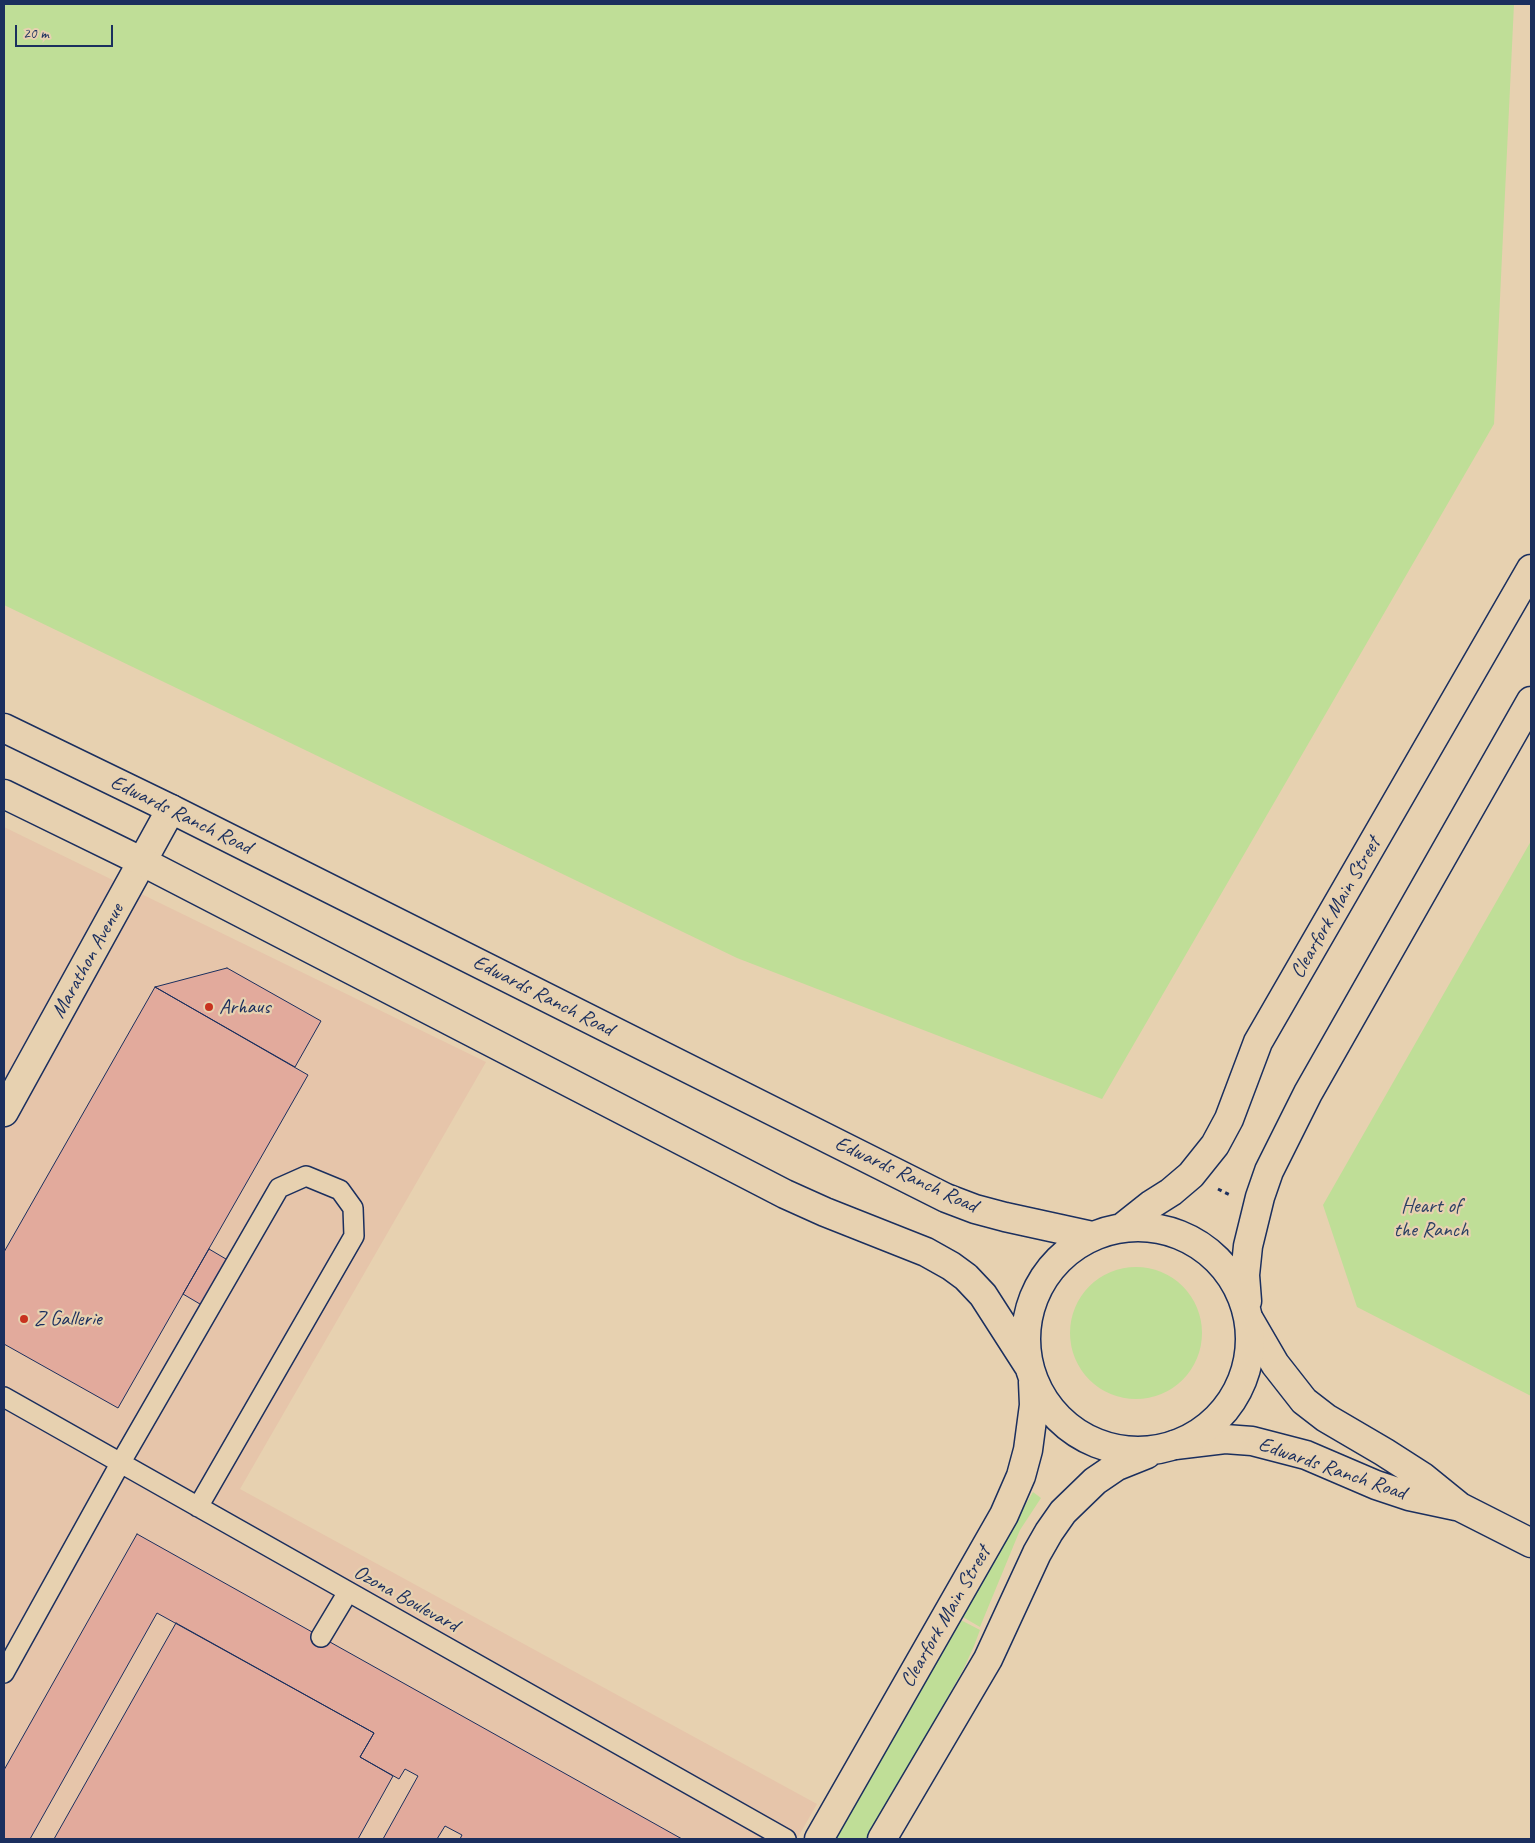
<!DOCTYPE html>
<html>
<head>
<meta charset="utf-8">
<style>
	body { margin:0 }
	#map { position:relative; width:1535px; height:1843px; overflow:hidden; background:#e7d1b0; font-family:Caveat,sans-serif }
	canvas { display:block }
	.frame { position:absolute; inset:0; border:5px solid #1b2f5e; pointer-events:none }
	.scale { position:absolute; left:15px; top:25px; width:98px; height:22px; box-sizing:border-box; border:2px solid #1b2f5e; border-top:0; padding-left:6px; font-size:15px; line-height:18px; white-space:nowrap; color:#1b2f5e; -webkit-text-stroke:4px #e7d1b0; paint-order:stroke }
</style>
</head>
<body>
<div id="map">
<canvas width="1535" height="1843"></canvas>
<div class="frame"></div>
<div class="scale">20 m</div>
</div>
<script>
const context = document.querySelector('canvas').getContext('2d');
context.lineJoin = 'round';
function fillPath(path, color) {
  context.fillStyle = color;
  context.fill(path, 'evenodd');
}
function shape(rows) {
  const path = new Path2D();
  for (const r of rows) {
    if (r.length === 3) {
      path.moveTo(r[0] + r[2], r[1]);
      path.arc(r[0], r[1], r[2], 0, 2 * Math.PI);
      continue;
    }
    path.moveTo(r[0], r[1]);
    for (let i = 2; i < r.length; i += 2) path.lineTo(r[i], r[i + 1]);
  }
  return path;
}
function trace(path, color, width, dash) {
  context.strokeStyle = color;
  context.lineWidth = width;
  context.lineCap = dash ? 'butt' : 'round';
  context.setLineDash(dash || []);
  context.stroke(path);
}
function write(font, color, halo, rows, align = 'center') {
  context.font = font + ' Caveat,sans-serif';
  context.lineWidth = 4.5;
  context.setLineDash([]);
  context.textBaseline = 'middle';
  context.strokeStyle = halo;
  context.fillStyle = color;
  for (const [text, x, y, turn = 0] of rows) {
    context.save();
    context.translate(x, y);
    context.rotate((+turn || 0) * Math.PI / 180);
    context.textAlign = isNaN(turn) ? turn : align;
    if (halo) context.strokeText(text, 0, 0);
    context.fillText(text, 0, 0);
    context.restore();
  }
}
fillPath(shape([
	[4,827,486,1062,240,1489,817,1804,797,1839,4,1839]
]), '#e6c5aa');
fillPath(shape([
	[4,4,1514,4,1494,424,1102,1099,737,958,4,605],
	[1531,841,1531,1396,1357,1307,1323,1205],
	[1136,1333,66],
	[1033,1492,1041,1498,1020,1530,980,1627,961,1616],
	[957,1618,980,1630,974,1646,964,1668,868,1839,832,1839]
]), '#bfde97');
const building = shape([
	[227,968,321,1021,295,1067,155,987,227,968],
	[155,987,308,1075,118,1408,4,1344,4,1252,155,987],
	[209,1249,231,1262,205,1307,183,1294,209,1249],
	[137,1534,321,1637,682,1839,460,1839,462,1835,445,1826,437,1839,383,1839,418,1776,405,1769,399,1779,360,1757,374,1733,157,1613,30,1839,4,1839,4,1770,137,1534],
	[176,1623,374,1733,360,1757,393,1776,358,1839,54,1839,176,1623]
]);
fillPath(building, '#e2aa9c');
trace(building, '#1b2f5e', 1);
const service = shape([
	[4,1397,786,1839],
	[321,1637,348,1592],
	[4,1673,121,1462,279,1188,306,1176,340,1190,353,1208,354,1236,198,1507]
]);
const minor = shape([
	[4,1112,171,809],
	[1250,1321,1275,1364,1304,1401,1326,1418,1384,1452,1423,1477,1460,1507,1531,1543],
	[1175,1445,1225,1439,1252,1441,1306,1455,1376,1485,1409,1496,1456,1506]
]);
const tertiary = shape([
	[4,728,171,809,946,1198,975,1209,1005,1217,1092,1236],
	[4,794,143,862,785,1194,825,1212,926,1252,951,1266,966,1277,983,1295,1028,1365],
	[1138,1339,112],
	[1123,1227,1152,1204,1171,1192,1191,1175,1215,1145,1229,1119,1258,1042,1531,569],
	[1247,1301,1245,1275,1248,1246,1260,1197,1269,1171,1308,1093,1531,701],
	[819,1839,1004,1515,1021,1476,1028,1450,1034,1405,1033,1382],
	[882,1839,988,1659,1037,1553,1049,1532,1063,1512,1095,1481,1117,1466,1147,1454]
]);
trace(service, '#1b2f5e', 22);
trace(minor, '#1b2f5e', 31);
trace(tertiary, '#1b2f5e', 31);
trace(shape([
	[1218,1189,1230,1195]
]), '#1b2f5e', 3, [4, 4]);
trace(service, '#e7d1b0', 19);
trace(minor, '#e7d1b0', 28);
trace(tertiary, '#e7d1b0', 28);
for (const [x, y, r, color] of [
	[209,1007,5,"#c8321e"],
	[24,1319,5,"#c8321e"]
]) {
  const dot = new Path2D();
  dot.arc(x, y, r, 0, 2 * Math.PI);
  context.fillStyle = color;
  context.fill(dot);
  trace(dot, '#e7d1b0', 2);
}
write('21px', '#1b2f5e', '#e7d1b0', [
	["Edwards Ranch Road",181,815,26],
	["Clearfork Main Street",1336,908,-60],
	["Marathon Avenue",88,961,-61],
	["Edwards Ranch Road",543,996,27],
	["Edwards Ranch Road",906,1175,25],
	["Edwards Ranch Road",1332,1469,19],
	["Ozona Boulevard",406,1599,29],
	["Clearfork Main Street",946,1617,-60]
]);
write('21px', '#1b2f5e', '#e7d1b0', [
	["Arhaus",219,1007],
	["Z Gallerie",34,1319]
], 'left');
write('21px', '#2b4064', '#e7d1b0', [
	["Heart of",1431,1206],
	["the Ranch",1431,1230]
]);
</script>
</body>
</html>
